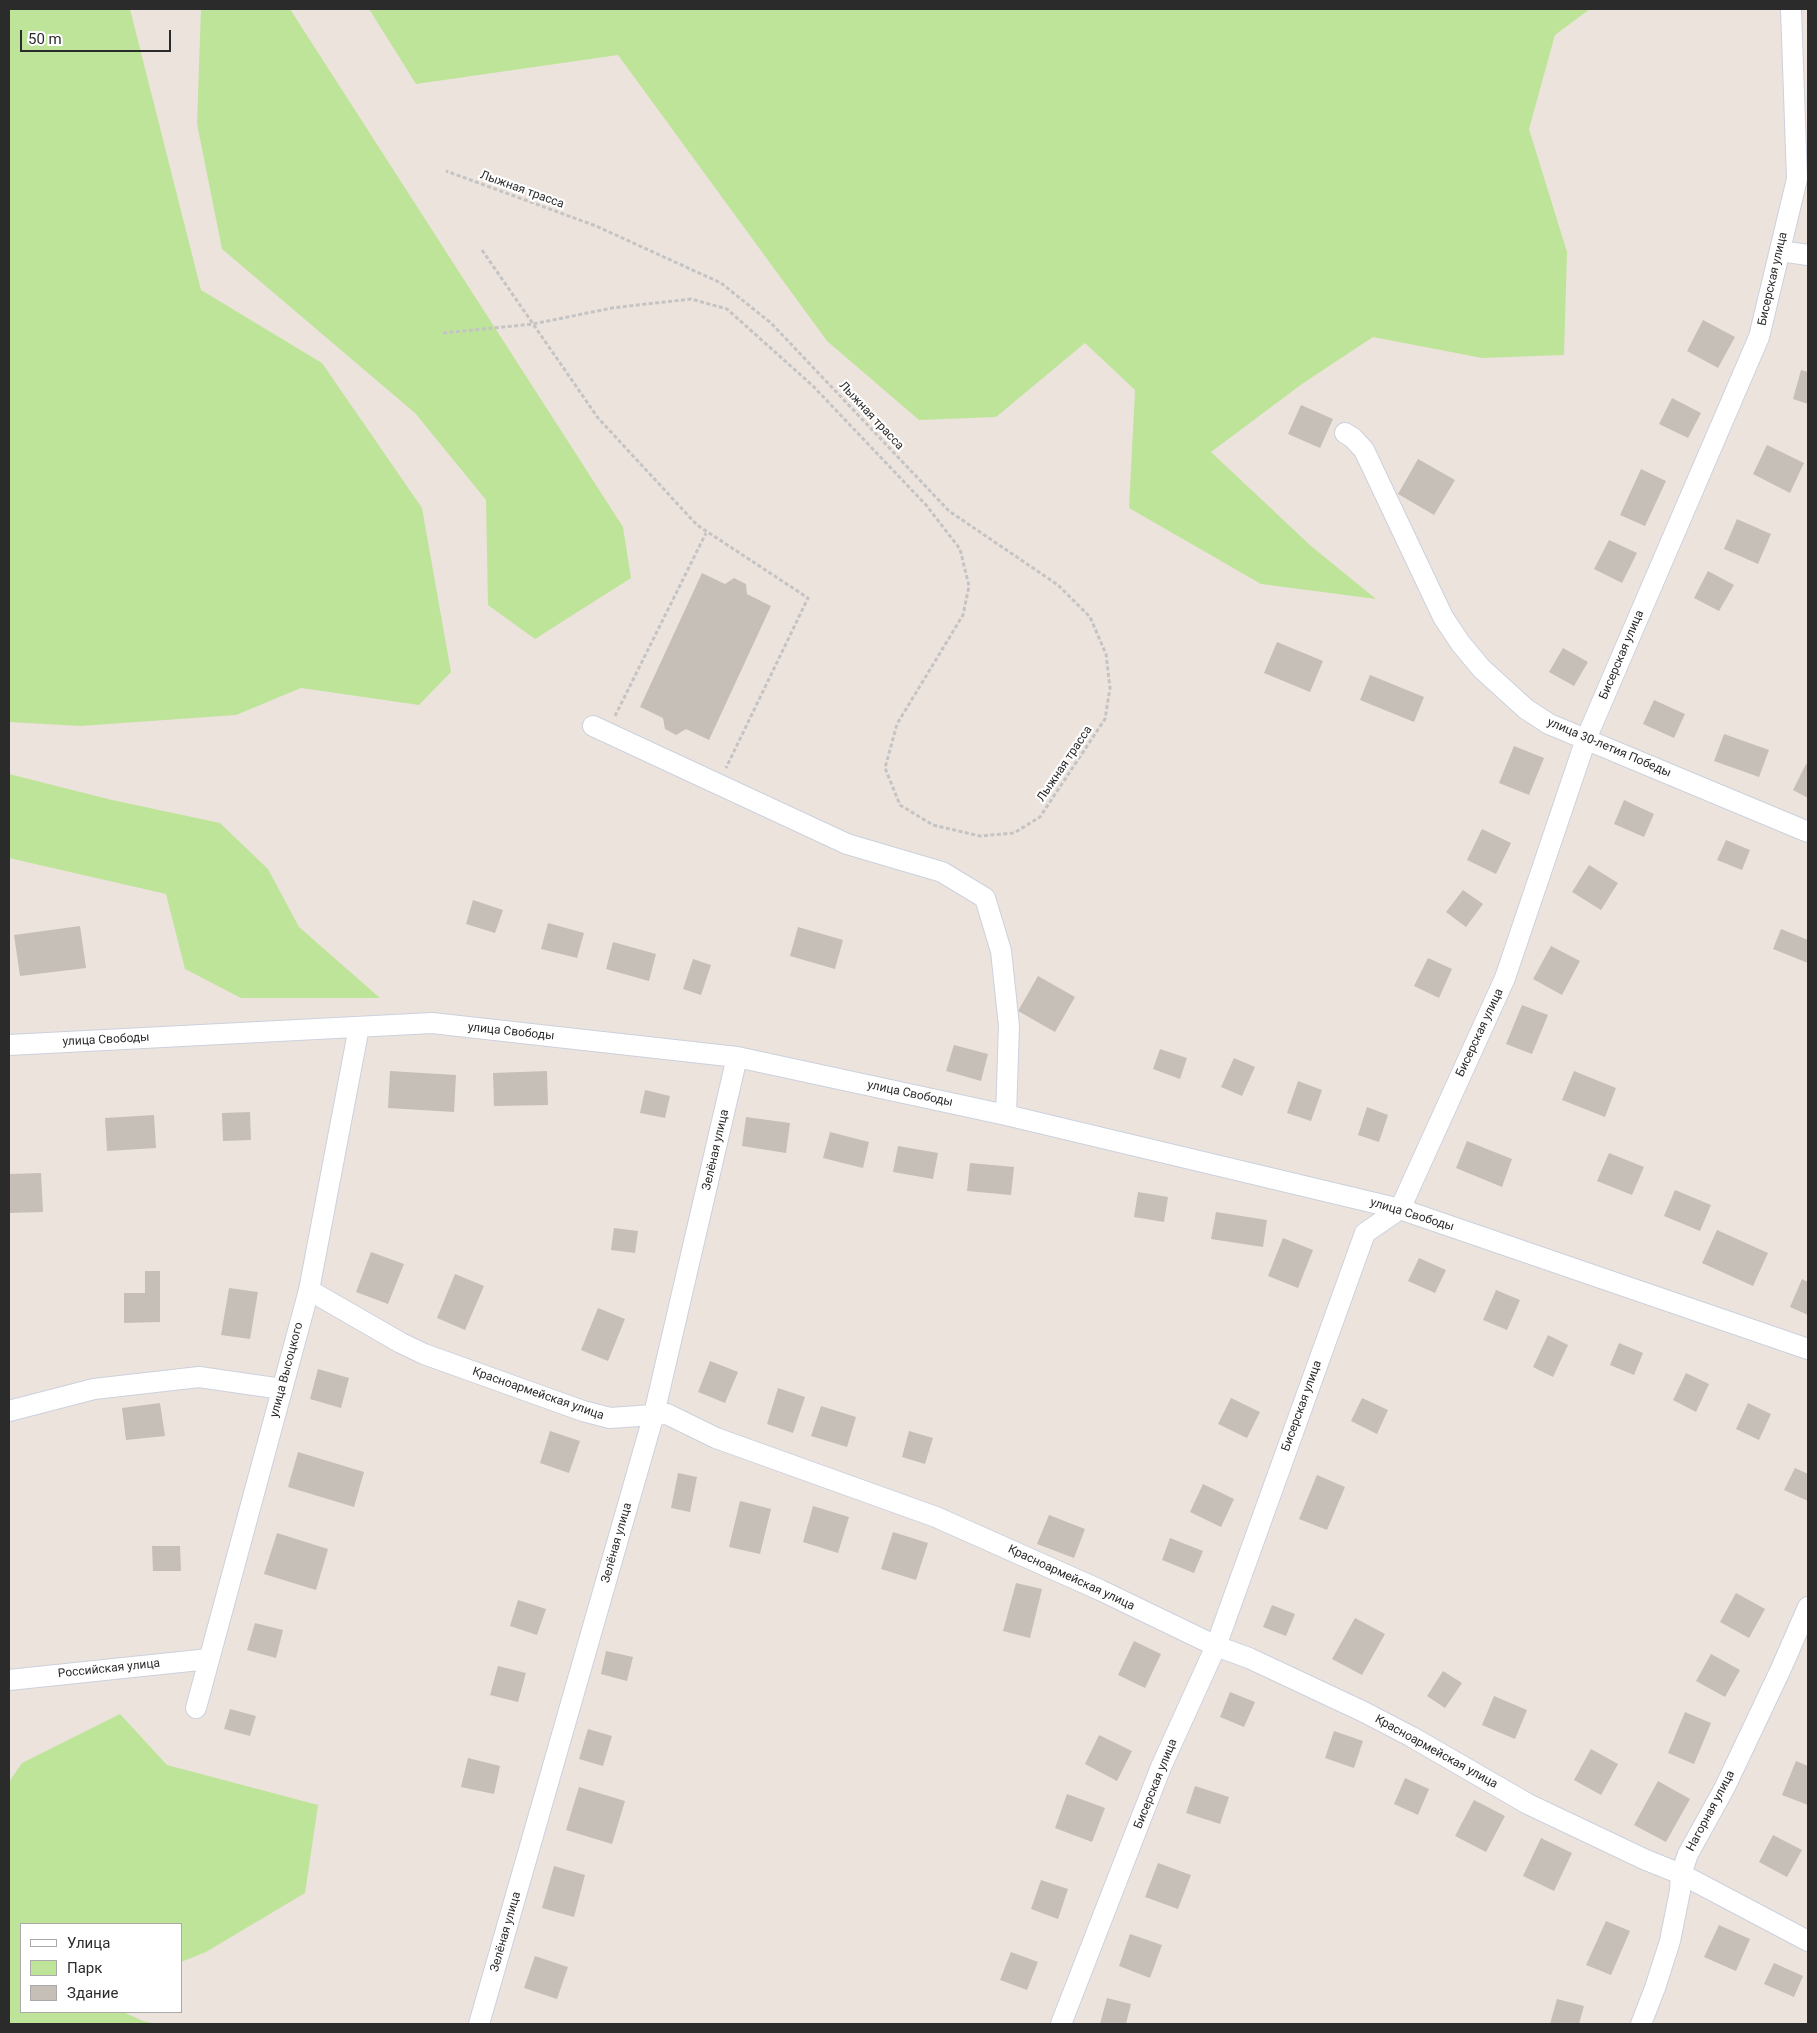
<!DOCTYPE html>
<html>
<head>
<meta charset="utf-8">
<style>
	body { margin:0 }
	#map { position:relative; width:1817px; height:2033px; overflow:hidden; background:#ede3dd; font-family:Roboto,sans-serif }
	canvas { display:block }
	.frame { position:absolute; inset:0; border:10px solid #2b2b2b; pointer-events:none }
	.legend { position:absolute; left:20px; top:1923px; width:162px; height:90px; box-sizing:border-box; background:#fff; border:1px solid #aaa; margin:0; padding:6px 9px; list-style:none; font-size:15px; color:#2b2b2b }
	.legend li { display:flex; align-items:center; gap:10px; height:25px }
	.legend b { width:25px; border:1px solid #aaa }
	.scale { position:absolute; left:20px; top:30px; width:151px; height:22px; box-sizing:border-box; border:2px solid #2b2b2b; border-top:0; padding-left:6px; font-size:15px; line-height:18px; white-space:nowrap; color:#2b2b2b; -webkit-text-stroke:4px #fff; paint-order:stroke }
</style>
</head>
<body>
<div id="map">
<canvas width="1817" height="2033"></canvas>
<div class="frame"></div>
<ul class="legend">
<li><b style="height:6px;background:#fff"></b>Улица</li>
<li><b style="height:14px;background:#bee499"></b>Парк</li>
<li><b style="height:14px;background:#c5bfb8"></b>Здание</li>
</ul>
<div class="scale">50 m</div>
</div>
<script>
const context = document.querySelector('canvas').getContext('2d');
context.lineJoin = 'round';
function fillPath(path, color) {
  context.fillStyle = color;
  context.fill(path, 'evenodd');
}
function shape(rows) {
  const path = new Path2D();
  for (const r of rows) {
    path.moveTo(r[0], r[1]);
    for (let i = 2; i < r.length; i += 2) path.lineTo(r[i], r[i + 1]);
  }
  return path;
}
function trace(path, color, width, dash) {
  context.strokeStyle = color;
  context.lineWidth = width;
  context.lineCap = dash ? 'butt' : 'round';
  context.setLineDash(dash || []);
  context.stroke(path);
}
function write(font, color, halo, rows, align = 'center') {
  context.font = font + ' Roboto,sans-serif';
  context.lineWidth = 4.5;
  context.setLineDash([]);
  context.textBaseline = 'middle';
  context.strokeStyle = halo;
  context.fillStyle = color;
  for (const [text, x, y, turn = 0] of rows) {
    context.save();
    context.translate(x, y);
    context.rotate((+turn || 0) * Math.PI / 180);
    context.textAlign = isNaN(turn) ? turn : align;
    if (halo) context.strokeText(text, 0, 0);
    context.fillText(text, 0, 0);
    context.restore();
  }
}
fillPath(shape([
	[9,9,130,9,201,290,322,363,422,508,451,672,419,705,301,688,236,715,80,726,9,722],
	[201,9,290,9,623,527,631,578,535,639,488,605,486,500,415,413,222,249,197,124],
	[369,9,1590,9,1555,35,1529,129,1567,252,1564,355,1482,358,1373,337,1302,384,1211,452,1311,546,1376,599,1261,584,1129,508,1135,390,1085,343,996,417,919,420,827,341,618,55,416,84],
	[9,774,112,800,220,823,268,869,299,927,380,998,241,998,185,969,166,894,9,858],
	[120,1714,167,1765,318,1805,305,1893,206,1952,181,1962,181,1924,21,1924,21,2012,123,2012,143,2021,157,2024,9,2024,9,1782,22,1763]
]), '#bee499');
fillPath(shape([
	[1703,320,1735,337,1718,368,1687,351],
	[1801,370,1808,372,1808,404,1793,399],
	[1672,398,1701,413,1688,438,1659,424],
	[1301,405,1333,419,1320,448,1288,434],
	[1767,445,1804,463,1790,493,1753,474],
	[1418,459,1455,480,1434,515,1398,494],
	[1641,469,1666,481,1645,526,1620,515],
	[1737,519,1771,534,1758,564,1724,549],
	[1609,540,1637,553,1622,583,1594,569],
	[1708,571,1734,585,1719,611,1694,598],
	[702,573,725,584,734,578,746,584,747,594,771,606,709,740,686,729,676,735,665,729,663,718,640,707],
	[1277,642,1323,661,1310,692,1264,673],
	[1563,648,1588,662,1574,686,1549,672],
	[1370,675,1424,697,1414,722,1360,700],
	[1654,700,1685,714,1674,738,1643,724],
	[1724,734,1769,750,1759,777,1714,761],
	[1514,746,1544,758,1529,795,1499,783],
	[1806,764,1808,765,1808,798,1793,790],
	[1624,800,1654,814,1644,837,1614,824],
	[1482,829,1511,843,1496,874,1467,860],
	[1726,840,1750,850,1742,870,1717,860],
	[1589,865,1618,883,1601,910,1572,892],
	[1463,890,1483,904,1466,927,1446,912],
	[473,900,503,910,495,933,466,924],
	[548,923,584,933,577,958,541,949],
	[80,926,86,968,20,976,14,935],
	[798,927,843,940,835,969,790,956],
	[1781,929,1808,940,1808,963,1773,949],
	[613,942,656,954,649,981,606,969],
	[1551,946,1580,961,1562,995,1533,979],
	[1428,958,1452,969,1439,998,1414,986],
	[693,959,711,965,701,995,683,989],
	[1038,976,1075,997,1055,1032,1018,1011],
	[1522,1005,1548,1015,1532,1054,1506,1044],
	[954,1045,988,1054,981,1081,946,1071],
	[1160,1049,1187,1058,1180,1079,1153,1069],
	[1234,1058,1255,1067,1242,1096,1221,1087],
	[390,1071,456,1075,454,1112,388,1108],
	[547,1071,548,1105,494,1106,493,1073],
	[1574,1071,1616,1088,1605,1117,1562,1100],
	[1298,1081,1322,1090,1311,1121,1287,1113],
	[645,1090,670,1096,665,1118,640,1113],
	[1367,1107,1388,1115,1379,1142,1358,1135],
	[250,1112,251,1140,223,1141,222,1113],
	[154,1115,156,1148,107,1151,105,1118],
	[746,1117,790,1123,786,1153,742,1146],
	[830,1132,869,1142,863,1168,823,1158],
	[1467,1141,1512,1159,1502,1187,1456,1168],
	[898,1146,938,1153,933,1179,893,1172],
	[1609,1153,1644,1167,1632,1195,1597,1181],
	[970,1163,1014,1167,1011,1195,967,1191],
	[41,1173,43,1212,9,1213,9,1174],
	[1675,1190,1711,1205,1700,1231,1664,1216],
	[1138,1192,1168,1197,1164,1222,1134,1217],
	[1216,1212,1267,1220,1263,1247,1211,1239],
	[614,1228,638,1231,635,1253,611,1250],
	[1717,1230,1768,1253,1753,1286,1702,1263],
	[1283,1238,1313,1250,1298,1288,1268,1276],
	[371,1252,404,1264,388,1304,356,1292],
	[1419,1258,1446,1270,1435,1293,1408,1281],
	[145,1271,160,1271,160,1322,124,1323,124,1293,145,1293],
	[455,1274,484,1286,465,1330,437,1318],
	[1802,1279,1808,1282,1808,1315,1790,1307],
	[229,1288,258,1292,250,1339,221,1335],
	[1496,1290,1520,1300,1507,1330,1483,1320],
	[598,1308,625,1319,608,1361,581,1350],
	[1548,1335,1568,1345,1553,1377,1533,1367],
	[1619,1343,1643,1353,1634,1375,1610,1365],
	[710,1361,738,1372,725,1403,698,1392],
	[318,1369,349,1378,341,1408,310,1399],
	[1686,1373,1709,1384,1696,1412,1673,1400],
	[778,1388,805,1397,793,1433,767,1424],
	[1231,1398,1260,1412,1247,1438,1218,1424],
	[1362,1398,1388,1410,1377,1434,1351,1421],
	[160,1403,165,1436,126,1440,122,1408],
	[1748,1403,1771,1414,1759,1440,1736,1429],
	[821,1406,856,1417,847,1447,811,1436],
	[550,1431,580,1441,569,1473,540,1463],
	[909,1431,933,1438,925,1464,902,1457],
	[298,1452,364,1472,354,1507,288,1487],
	[1795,1468,1808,1474,1808,1501,1784,1490],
	[678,1473,697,1477,690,1512,671,1508],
	[1317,1475,1345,1487,1327,1530,1299,1519],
	[1203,1484,1234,1499,1221,1527,1190,1512],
	[740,1501,771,1509,760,1554,729,1547],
	[813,1506,849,1517,838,1553,803,1542],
	[1049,1515,1085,1529,1074,1558,1037,1544],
	[893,1532,928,1543,916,1580,881,1569],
	[277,1533,328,1549,316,1590,264,1574],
	[1170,1538,1203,1551,1194,1573,1162,1560],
	[152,1546,180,1546,181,1571,153,1571],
	[1016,1583,1042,1589,1030,1638,1003,1631],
	[1736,1593,1765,1609,1749,1638,1720,1622],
	[518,1600,546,1609,537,1635,510,1626],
	[1272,1605,1295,1614,1286,1636,1263,1627],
	[1355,1618,1385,1634,1362,1675,1332,1659],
	[255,1623,283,1630,276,1658,247,1650],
	[1134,1641,1161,1654,1145,1688,1118,1675],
	[606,1651,633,1657,627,1681,601,1674],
	[1711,1654,1740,1670,1725,1697,1696,1681],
	[498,1666,526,1673,518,1702,490,1695],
	[1443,1671,1462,1683,1445,1708,1427,1696],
	[1230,1692,1255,1702,1244,1727,1220,1717],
	[1494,1696,1527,1710,1515,1739,1482,1725],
	[230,1709,256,1716,250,1736,224,1729],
	[1685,1712,1711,1723,1694,1764,1668,1753],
	[588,1729,612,1736,603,1766,579,1759],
	[1334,1731,1363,1741,1354,1768,1325,1758],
	[1099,1735,1132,1751,1117,1781,1085,1764],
	[1591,1749,1618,1764,1601,1795,1574,1780],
	[468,1758,500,1766,494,1794,461,1787],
	[1796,1761,1808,1766,1808,1805,1782,1795],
	[1405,1778,1429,1789,1418,1815,1394,1804],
	[1658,1781,1690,1799,1666,1842,1634,1825],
	[1195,1786,1229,1797,1220,1824,1186,1813],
	[579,1787,625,1801,612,1844,566,1830],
	[1067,1794,1105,1808,1092,1842,1055,1828],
	[1474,1800,1505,1816,1486,1852,1455,1836],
	[1773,1835,1802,1850,1787,1877,1759,1862],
	[1541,1838,1572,1853,1554,1891,1523,1876],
	[1158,1863,1191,1875,1178,1909,1145,1897],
	[554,1866,585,1875,574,1917,542,1908],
	[1041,1880,1068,1889,1058,1919,1031,1909],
	[1606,1921,1630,1931,1611,1975,1586,1965],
	[1719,1925,1750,1939,1736,1971,1704,1957],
	[1130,1934,1162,1945,1150,1978,1119,1966],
	[1011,1952,1038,1962,1027,1990,1000,1980],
	[535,1956,568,1967,557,1999,524,1988],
	[1774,1963,1803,1976,1794,1997,1764,1984],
	[1107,1998,1131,2004,1126,2024,1100,2024],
	[1557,1999,1584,2006,1579,2024,1550,2024]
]), '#c5bfb8');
const minor = shape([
	[1780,251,1808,255],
	[1345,433,1353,438,1364,450,1443,617,1461,644,1482,669,1526,709,1549,724,1808,832],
	[593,726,847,844,942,872,985,898,1001,951,1009,1026,1006,1115],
	[9,1045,432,1023,737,1057,1006,1115,1400,1209,1808,1349],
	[309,1290,401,1343,424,1354,583,1411,610,1418,667,1414,716,1438,936,1517,1100,1590,1216,1646,1249,1658,1364,1712,1412,1737,1528,1804,1646,1860,1681,1874,1808,1941],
	[9,1411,94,1389,199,1377,282,1389],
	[9,1680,209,1659],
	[196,1708,309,1290,359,1027],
	[479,2024,654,1414,737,1057],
	[1061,2024,1161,1767,1216,1646,1365,1233,1400,1209,1505,978,1586,739,1759,337,1797,179,1791,9],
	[1641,2024,1655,1988,1670,1941,1680,1891,1681,1874,1688,1854,1724,1789,1780,1671,1808,1607]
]);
trace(minor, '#cbd1dd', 22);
trace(shape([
	[482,250,598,418,697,525,808,598,726,768],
	[443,333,533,324,612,308,691,299,727,309,813,386,926,505,960,549,969,586,963,615,897,724,885,768,900,805,933,825,980,836,1014,833,1040,817,1105,719,1110,688,1106,654,1090,617,1058,585,949,511,771,323,721,283,596,226,446,171],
	[615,716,706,533]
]), '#c4c4c4', 3, [4, 2.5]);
trace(minor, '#fff', 20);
write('12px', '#2b2b2b', '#fff', [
	["Лыжная трасса",522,190,20],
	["Бисерская улица",1773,279,-77],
	["Лыжная трасса",871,416,47],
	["Бисерская улица",1622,655,-67],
	["улица 30-летия Победы",1609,748,23],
	["Лыжная трасса",1065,764,-56],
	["улица Свободы",511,1032,6],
	["Бисерская улица",1480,1033,-65],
	["улица Свободы",106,1040,-3],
	["улица Свободы",910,1094,12],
	["Зелёная улица",716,1150,-77],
	["улица Свободы",1412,1215,17],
	["улица Высоцкого",287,1370,-75],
	["Красноармейская улица",538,1394,19],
	["Бисерская улица",1302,1406,-70],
	["Зелёная улица",617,1543,-74],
	["Красноармейская улица",1071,1578,25],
	["Российская улица",109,1669,-6],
	["Красноармейская улица",1436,1752,29],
	["Бисерская улица",1156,1784,-68],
	["Нагорная улица",1711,1811,-62],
	["Зелёная улица",506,1932,-74]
]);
</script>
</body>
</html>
